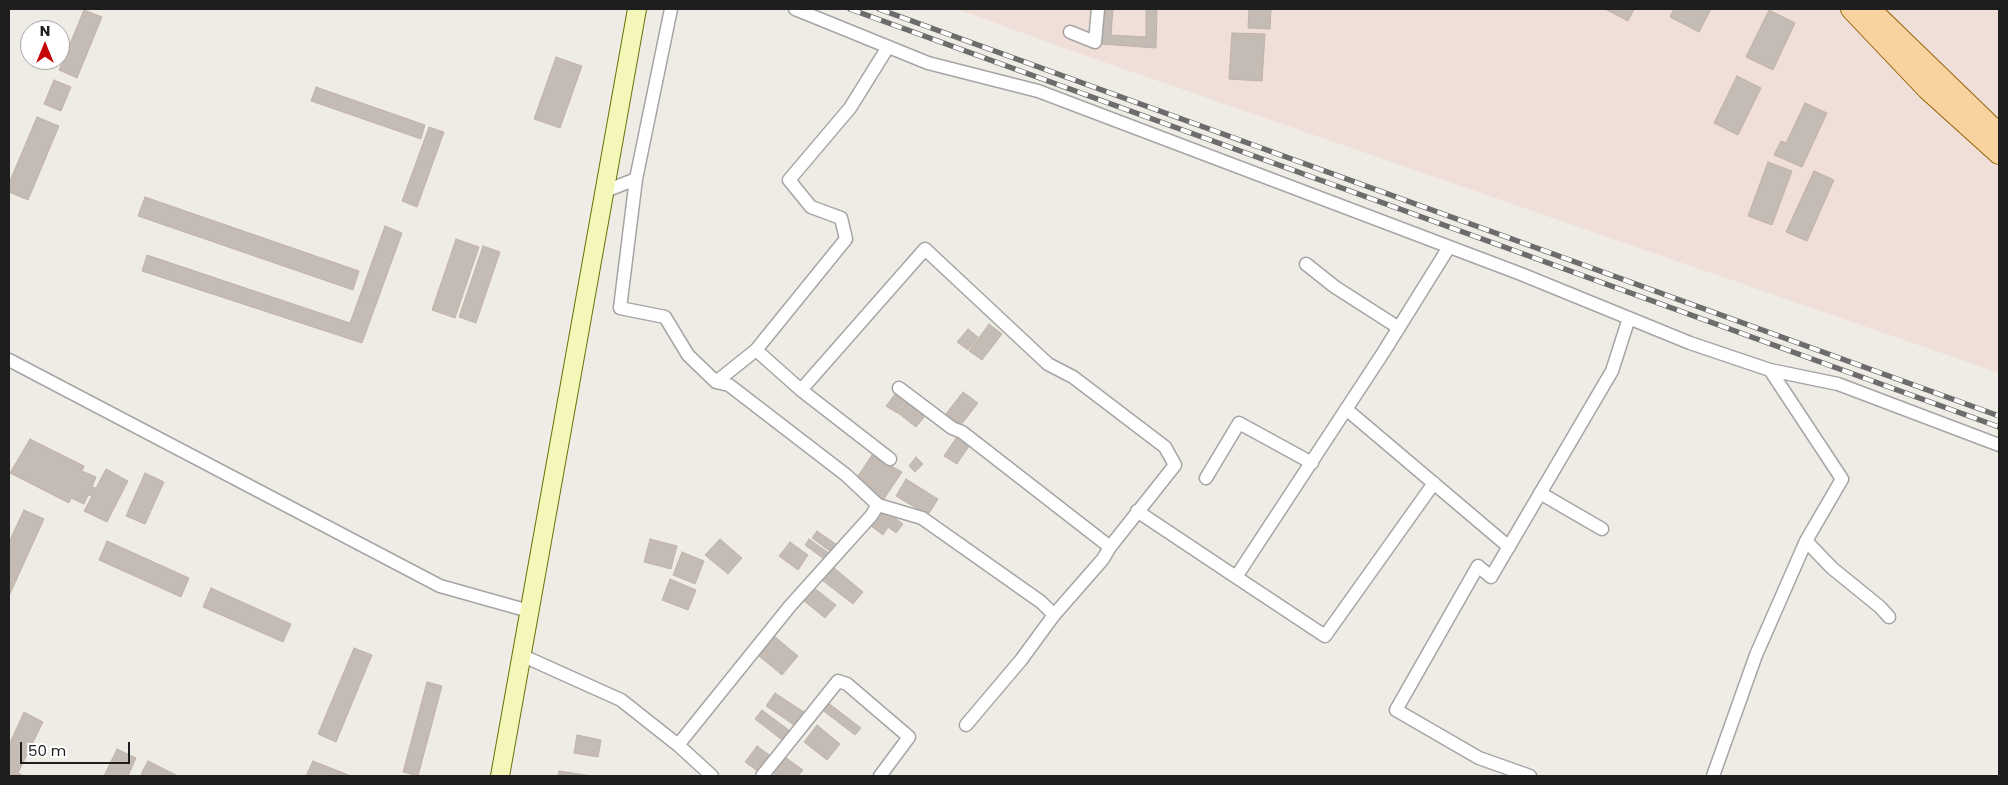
<!DOCTYPE html>
<html>
<head>
<meta charset="utf-8">
<style>
	body { margin:0 }
	#map { position:relative; width:2008px; height:785px; overflow:hidden; background:#efece5; font-family:Poppins,sans-serif }
	canvas { display:block }
	.frame { position:absolute; inset:0; border:10px solid #1e1e1e; pointer-events:none }
	.north { position:absolute; left:20px; top:20px; width:50px; height:50px; box-sizing:border-box; background:#fff; border:1px solid #a5a5a5; border-radius:50%; rotate:0deg; font-size:14px; font-weight:700; line-height:20px; text-align:center; color:#1e1e1e }
	.north::after { content:''; display:block; margin:auto; width:18px; height:22px; background:#c70608; clip-path:polygon(50% 0,100% 100%,50% 72%,0 100%) }
	.scale { position:absolute; left:20px; top:742px; width:110px; height:22px; box-sizing:border-box; border:2px solid #1e1e1e; border-top:0; padding-left:6px; font-size:15px; line-height:18px; white-space:nowrap; color:#1e1e1e; -webkit-text-stroke:4px #fff; paint-order:stroke }
</style>
</head>
<body>
<div id="map">
<canvas width="2008" height="785"></canvas>
<div class="frame"></div>
<div class="north">N</div>
<div class="scale">50 m</div>
</div>
<script>
const context = document.querySelector('canvas').getContext('2d');
context.lineJoin = 'round';
function fillPath(path, color) {
  context.fillStyle = color;
  context.fill(path, 'evenodd');
}
function shape(rows) {
  const path = new Path2D();
  for (const r of rows) {
    path.moveTo(r[0], r[1]);
    for (let i = 2; i < r.length; i += 2) path.lineTo(r[i], r[i + 1]);
  }
  return path;
}
function trace(path, color, width, dash) {
  context.strokeStyle = color;
  context.lineWidth = width;
  context.lineCap = dash ? 'butt' : 'round';
  context.setLineDash(dash || []);
  context.stroke(path);
}
fillPath(shape([
	[957,9,1999,9,1999,373,1072,51]
]), '#f0dfd9');
const building = shape([
	[1103,9,1113,9,1111,35,1146,37,1146,9,1157,9,1156,48,1101,44,1103,9],
	[1249,9,1271,9,1270,29,1248,28,1249,9],
	[1605,9,1634,9,1628,21,1605,9],
	[1674,9,1711,9,1699,32,1670,17,1674,9],
	[84,10,102,17,77,78,59,70,84,10],
	[1769,10,1795,23,1773,70,1746,57,1769,10],
	[1232,33,1265,34,1262,81,1229,79,1232,33],
	[556,57,582,66,560,128,534,119,556,57],
	[1737,76,1761,88,1738,135,1714,123,1737,76],
	[54,80,71,87,61,111,44,104,54,80],
	[316,87,425,125,421,139,311,101,316,87],
	[1805,103,1827,113,1802,167,1774,155,1781,141,1786,143,1805,103],
	[37,117,59,126,28,200,9,192,9,183,37,117],
	[429,127,444,132,417,207,402,201,429,127],
	[1768,162,1792,171,1772,225,1748,216,1768,162],
	[1814,171,1834,180,1807,241,1786,232,1814,171],
	[145,197,359,271,353,290,138,216,145,197],
	[385,226,402,233,362,343,142,271,147,255,350,323,385,226],
	[456,239,479,247,455,318,432,310,456,239],
	[483,246,500,252,476,323,459,317,483,246],
	[989,324,1002,334,982,360,969,351,989,324],
	[968,329,978,337,968,350,957,342,968,329],
	[963,392,978,403,957,430,942,419,963,392],
	[896,393,906,400,897,413,886,406,896,393],
	[910,397,929,411,916,427,898,413,910,397],
	[956,438,969,446,957,464,944,456,956,438],
	[30,439,84,466,82,471,96,477,92,487,96,488,106,469,128,481,107,522,84,511,92,496,88,495,84,504,71,498,69,503,10,473,30,439],
	[872,455,902,472,882,502,856,479,872,455],
	[916,457,923,464,915,472,909,466,916,457],
	[145,473,164,482,145,524,126,516,145,473],
	[906,479,938,499,928,515,896,496,906,479],
	[883,509,903,524,896,533,888,527,883,535,871,526,883,509],
	[24,510,44,519,9,596,9,542,24,510],
	[817,531,840,547,835,555,812,538,817,531],
	[650,539,677,546,671,569,644,562,650,539],
	[720,539,742,558,728,574,705,555,720,539],
	[809,539,833,556,828,562,805,545,809,539],
	[107,541,189,578,181,597,99,560,107,541],
	[790,542,808,555,798,570,779,556,790,542],
	[682,552,704,561,695,584,673,575,682,552],
	[833,567,863,592,853,604,822,580,833,567],
	[670,579,696,590,688,610,662,600,670,579],
	[813,587,836,605,825,618,803,600,813,587],
	[211,588,291,624,283,642,203,607,211,588],
	[774,636,798,656,782,675,759,656,774,636],
	[354,648,372,655,336,742,318,734,354,648],
	[427,682,442,686,418,776,403,772,427,682],
	[775,693,804,712,794,725,766,706,775,693],
	[827,702,861,728,855,735,821,709,827,702],
	[762,710,790,731,782,740,755,719,762,710],
	[24,712,43,722,18,773,24,776,9,776,9,745,24,712],
	[817,725,840,744,827,760,804,742,817,725],
	[577,735,601,740,598,757,574,753,577,735],
	[757,746,775,759,763,775,745,762,757,746],
	[117,749,136,758,128,776,104,776,117,749],
	[785,757,803,770,798,776,778,776,773,773,785,757],
	[148,761,178,776,146,776,141,774,148,761],
	[313,761,351,776,306,776,313,761],
	[559,771,592,776,558,776,559,771]
]);
fillPath(building, '#c4bbb4');
trace(building, '#c0b2a8', 1);
const street = shape([
	[795,9,928,63,1038,91,1521,274,1690,343,1770,370,1842,479,1806,541,1756,655,1713,776],
	[1070,32,1095,42,1098,9],
	[888,47,850,108,789,180,811,207,841,218,846,239,756,350,716,382,729,385,846,475,878,505,922,518,1041,602,1054,615],
	[636,179,620,308,665,317,688,355,716,382],
	[603,192,636,179,671,9],
	[1306,264,1335,287,1399,328],
	[756,350,801,390,890,459],
	[9,360,440,586,529,611],
	[1770,370,1838,384,1999,445],
	[899,388,952,428,962,432,1110,547],
	[801,390,925,249,1048,364,1073,377,1165,447,1175,465,1110,547,1103,559,1054,615,1021,660,966,725],
	[1346,409,1509,547],
	[1206,478,1239,423,1312,463],
	[1540,493,1602,529],
	[1137,511,1236,577,1383,353,1449,247],
	[1806,541,1832,568,1880,607,1889,617],
	[1236,577,1325,636,1434,483],
	[521,655,621,700,678,745,712,776],
	[678,745,790,606,871,516,878,505],
	[762,776,838,681,847,684,909,737,880,776],
	[1530,776,1479,758,1396,710,1478,566,1491,577,1612,371,1629,318]
]);
const secondary = shape([
	[500,776,637,9]
]);
const primary = shape([
	[1851,9,1927,89,1999,154],
	[1870,9,1999,134]
]);
trace(street, '#a5a5a5', 15);
trace(secondary, '#687308', 20);
trace(primary, '#946405', 22);
trace(street, '#fff', 12);
trace(secondary, '#f5f7ba', 18);
trace(primary, '#f9d2a0', 20);
const rail = shape([
	[850,9,1999,427],
	[879,9,1999,416]
]);
trace(rail, '#6c6c6c', 5.5);
trace(rail, '#fff', 4, [11]);
</script>
</body>
</html>
